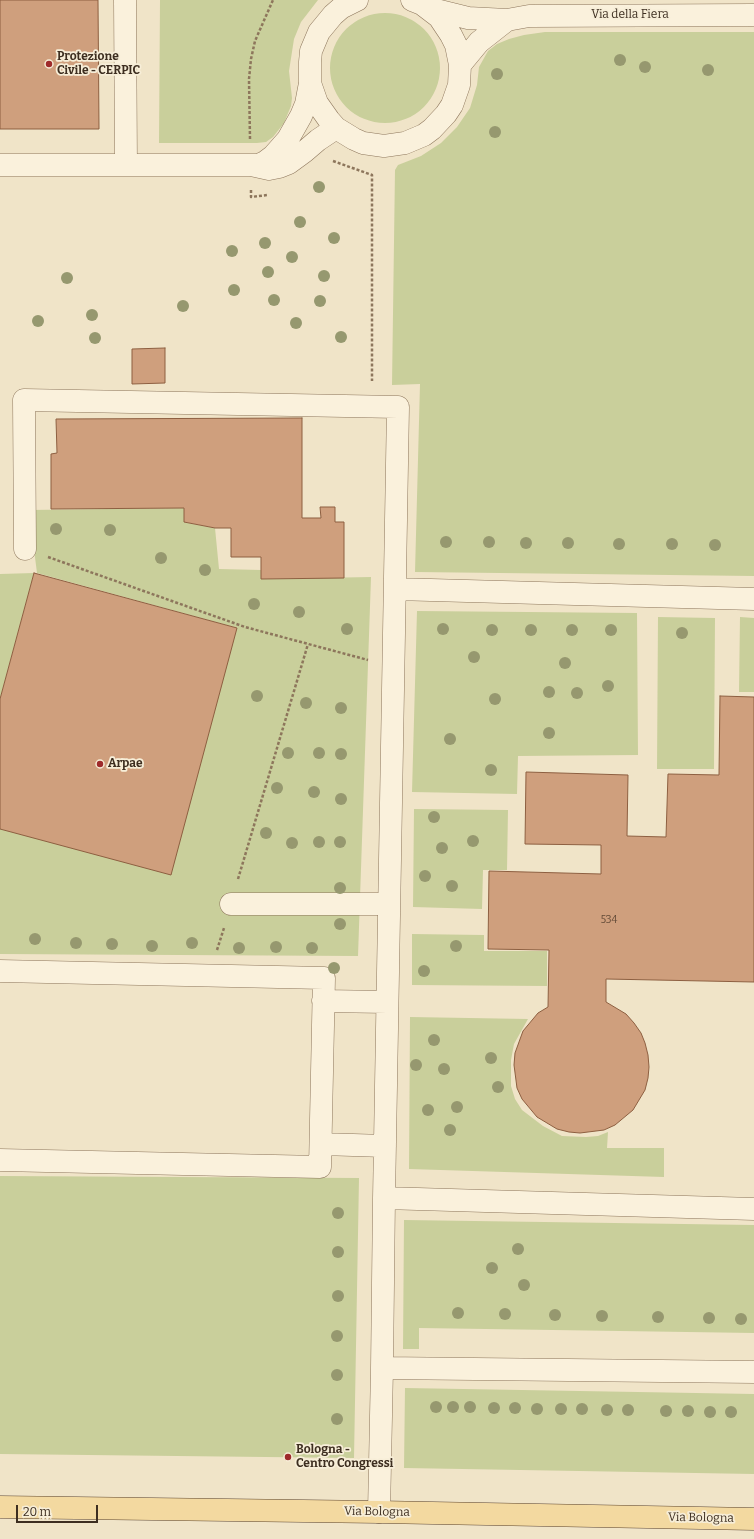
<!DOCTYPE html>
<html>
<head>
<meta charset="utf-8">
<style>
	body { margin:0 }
	#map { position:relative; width:754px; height:1539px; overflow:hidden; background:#f0e4c8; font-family:Bitter,serif }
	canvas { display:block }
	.scale { position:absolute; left:16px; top:1505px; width:82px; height:18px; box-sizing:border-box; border:2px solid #3d2e20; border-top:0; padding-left:5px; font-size:12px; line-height:14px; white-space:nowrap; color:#3d2e20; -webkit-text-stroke:3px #f7eed8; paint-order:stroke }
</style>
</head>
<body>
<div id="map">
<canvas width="754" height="1539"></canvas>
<div class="scale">20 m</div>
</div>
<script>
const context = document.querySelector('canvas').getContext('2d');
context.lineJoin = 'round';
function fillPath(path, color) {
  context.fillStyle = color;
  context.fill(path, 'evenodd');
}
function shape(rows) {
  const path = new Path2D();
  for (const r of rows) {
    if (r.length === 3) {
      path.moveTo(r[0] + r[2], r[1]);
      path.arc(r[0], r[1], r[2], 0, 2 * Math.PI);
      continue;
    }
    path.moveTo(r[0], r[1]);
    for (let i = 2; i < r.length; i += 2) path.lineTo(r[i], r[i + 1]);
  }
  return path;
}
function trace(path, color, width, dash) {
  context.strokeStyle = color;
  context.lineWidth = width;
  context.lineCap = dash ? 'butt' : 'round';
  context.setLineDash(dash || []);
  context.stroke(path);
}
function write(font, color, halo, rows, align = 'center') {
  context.font = font + ' Bitter,serif';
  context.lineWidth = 3.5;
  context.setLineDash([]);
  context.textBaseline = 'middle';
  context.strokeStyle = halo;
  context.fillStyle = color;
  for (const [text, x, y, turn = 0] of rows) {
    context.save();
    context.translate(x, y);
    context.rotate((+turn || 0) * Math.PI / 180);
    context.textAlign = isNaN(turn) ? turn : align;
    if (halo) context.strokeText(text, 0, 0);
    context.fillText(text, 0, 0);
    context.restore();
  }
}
fillPath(shape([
	[160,0,318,0,301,22,294,39,289,71,292,98,291,106,284,123,273,137,266,142,257,143,159,143],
	[385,68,55],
	[545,32,754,32,754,576,415,572,420,384,392,385,395,170,398,165,421,156,441,143,457,127,470,108,477,85,479,67,488,51,497,44,509,39,524,35],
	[184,508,184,522,215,528,219,569,261,570,261,579,371,577,358,956,0,954,0,829,237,628,37,573,29,510],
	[34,573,0,699,0,574],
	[417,611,637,613,638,755,518,756,517,794,412,792],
	[658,617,715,618,714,769,657,769],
	[740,617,754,618,754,692,739,692],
	[414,809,508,810,507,870,483,870,482,909,413,907],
	[412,934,484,935,484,951,547,951,547,986,412,985],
	[410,1017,528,1019,514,1044,511,1060,511,1086,515,1099,522,1110,543,1126,562,1136,586,1137,598,1136,608,1132,607,1148,664,1148,664,1177,409,1169],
	[0,1176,359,1178,354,1458,0,1454],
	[404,1220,754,1225,754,1333,419,1328,419,1349,403,1349],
	[405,1388,754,1394,754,1474,404,1468]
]), '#c9cf9b');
const building = shape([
	[0,0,98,0,99,129,0,129,0,0],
	[165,348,165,383,132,384,132,349,165,348],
	[302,418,302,518,321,518,320,507,335,507,335,522,344,522,344,578,261,579,261,557,231,557,231,528,215,528,184,522,184,508,51,509,51,454,57,453,56,419,302,418],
	[34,573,237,628,171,875,0,829,0,699,34,573],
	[720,696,754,697,754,982,606,979,606,1002,626,1014,634,1023,641,1033,645,1043,648,1055,649,1067,648,1078,645,1090,633,1110,615,1125,604,1130,580,1133,569,1132,557,1129,537,1117,522,1099,517,1088,514,1065,515,1053,523,1031,538,1013,548,1007,549,950,488,949,489,871,601,874,601,845,525,844,526,772,628,775,627,836,666,837,668,774,719,775,720,696]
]);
fillPath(building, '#cf9f7d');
trace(building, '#8d5f41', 1);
const minor = shape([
	[125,0,126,165],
	[357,0,341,8,333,15,319,32,311,51,310,62,310,83,317,103,329,120,336,128,354,139,363,143,384,146,405,143,424,135,432,129,446,114,452,105,459,85,460,65,456,45,451,35,439,17,422,4,412,0],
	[428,8,468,18,507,20,479,42,460,65],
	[507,20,529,16,754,15],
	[310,83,306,104,301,116,288,139,273,156,265,162,258,165,251,165,269,169,279,167,289,163,304,152,318,140,336,128],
	[0,165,251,165],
	[25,549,24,400,398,407,384,1198],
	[395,589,754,599],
	[231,904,389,904],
	[0,971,324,978,320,1167,0,1160],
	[323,1001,387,1002],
	[321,1144,385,1146],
	[754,1209,384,1198,382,1368,754,1372],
	[379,1512,382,1368]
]);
const major = shape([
	[0,1507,379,1512,754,1519]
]);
trace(minor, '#8d765c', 23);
trace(major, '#5b4430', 23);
trace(shape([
	[250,139,249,79,251,59,255,41,273,0],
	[333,161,372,175,372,381],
	[251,190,251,197,267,195],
	[48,557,245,627,368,660],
	[238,879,308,644],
	[217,950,224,928]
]), '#8d765c', 2.5, [3, 2]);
trace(minor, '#faf1dc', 22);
trace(major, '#f3d9a0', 22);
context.fillStyle = '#96986f';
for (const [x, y] of [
	[620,60],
	[645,67],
	[708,70],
	[497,74],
	[495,132],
	[319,187],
	[300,222],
	[334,238],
	[265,243],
	[232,251],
	[292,257],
	[268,272],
	[324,276],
	[67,278],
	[234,290],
	[274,300],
	[320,301],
	[183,306],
	[92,315],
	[38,321],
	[296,323],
	[341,337],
	[95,338],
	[56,529],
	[110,530],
	[446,542],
	[489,542],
	[526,543],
	[568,543],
	[619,544],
	[672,544],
	[715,545],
	[161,558],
	[205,570],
	[254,604],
	[299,612],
	[347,629],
	[443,629],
	[492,630],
	[531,630],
	[572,630],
	[611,630],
	[682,633],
	[474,657],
	[565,663],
	[608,686],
	[549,692],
	[577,693],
	[257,696],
	[495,699],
	[306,703],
	[341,708],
	[549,733],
	[450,739],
	[288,753],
	[319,753],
	[341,754],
	[491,770],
	[277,788],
	[314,792],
	[341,799],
	[434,817],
	[266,833],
	[473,841],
	[319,842],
	[340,842],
	[292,843],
	[442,848],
	[425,876],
	[452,886],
	[340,888],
	[340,924],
	[35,939],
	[76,943],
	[192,943],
	[112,944],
	[152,946],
	[456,946],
	[276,947],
	[239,948],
	[312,948],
	[334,968],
	[424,971],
	[434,1040],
	[491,1058],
	[416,1065],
	[444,1069],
	[498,1087],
	[457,1107],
	[428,1110],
	[450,1130],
	[338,1213],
	[518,1249],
	[338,1252],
	[492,1268],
	[524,1285],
	[338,1296],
	[458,1313],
	[505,1314],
	[555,1315],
	[602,1316],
	[658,1317],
	[709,1318],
	[741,1319],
	[337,1336],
	[337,1375],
	[436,1407],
	[453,1407],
	[470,1407],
	[494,1408],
	[515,1408],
	[537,1409],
	[561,1409],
	[582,1409],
	[607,1410],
	[628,1410],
	[666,1411],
	[688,1411],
	[710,1412],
	[731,1412],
	[337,1419]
]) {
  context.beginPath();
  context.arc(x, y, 6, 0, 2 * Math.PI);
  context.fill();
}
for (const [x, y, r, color] of [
	[49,64,4,"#9e2a2b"],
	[100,764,4,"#9e2a2b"],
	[288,1457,4,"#9e2a2b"]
]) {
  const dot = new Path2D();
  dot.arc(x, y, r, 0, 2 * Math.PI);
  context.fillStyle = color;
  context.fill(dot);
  trace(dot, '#f7eed8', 1.5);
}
write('10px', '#624a37', null, [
	["534",609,920]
]);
write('12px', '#3d2e20', '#f7eed8', [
	["Via della Fiera",630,15],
	["Via Bologna",377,1512,1],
	["Via Bologna",701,1518,1]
]);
write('bold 12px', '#3d2e20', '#f7eed8', [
	["Protezione",57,57],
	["Civile - CERPIC",57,71],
	["Arpae",108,764],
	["Bologna -",296,1450],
	["Centro Congressi",296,1464]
], 'left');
</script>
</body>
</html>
